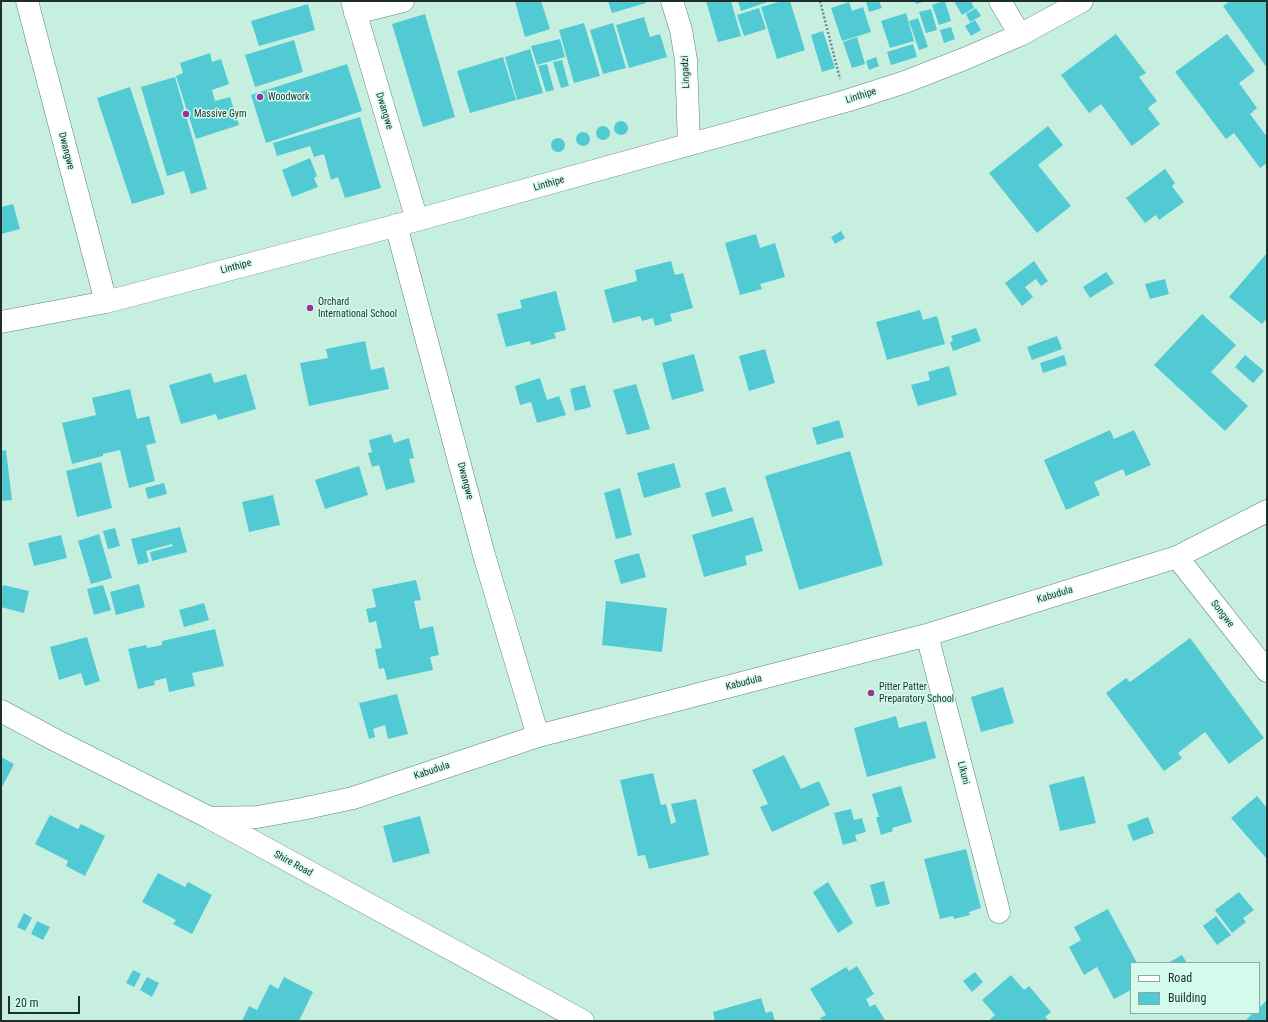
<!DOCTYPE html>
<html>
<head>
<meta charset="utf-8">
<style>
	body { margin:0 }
	#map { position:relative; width:1268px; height:1022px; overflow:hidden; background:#c7efe0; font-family:"Roboto Condensed",sans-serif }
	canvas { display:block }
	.frame { position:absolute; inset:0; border:2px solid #1e2e28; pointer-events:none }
	.legend { position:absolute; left:1130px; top:962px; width:130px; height:52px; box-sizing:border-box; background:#d4fced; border:1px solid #8baa9e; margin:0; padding:5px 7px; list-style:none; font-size:12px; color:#1e2e28 }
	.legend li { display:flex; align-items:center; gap:8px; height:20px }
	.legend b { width:20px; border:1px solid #8baa9e }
	.scale { position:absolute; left:8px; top:996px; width:72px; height:18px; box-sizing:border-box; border:2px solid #1e2e28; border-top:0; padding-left:5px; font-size:12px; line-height:14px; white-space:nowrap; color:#1e2e28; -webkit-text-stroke:3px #d4fced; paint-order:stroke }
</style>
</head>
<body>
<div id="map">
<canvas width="1268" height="1022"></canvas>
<div class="frame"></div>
<ul class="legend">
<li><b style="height:5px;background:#fff"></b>Road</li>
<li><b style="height:11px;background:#52cad4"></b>Building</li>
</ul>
<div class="scale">20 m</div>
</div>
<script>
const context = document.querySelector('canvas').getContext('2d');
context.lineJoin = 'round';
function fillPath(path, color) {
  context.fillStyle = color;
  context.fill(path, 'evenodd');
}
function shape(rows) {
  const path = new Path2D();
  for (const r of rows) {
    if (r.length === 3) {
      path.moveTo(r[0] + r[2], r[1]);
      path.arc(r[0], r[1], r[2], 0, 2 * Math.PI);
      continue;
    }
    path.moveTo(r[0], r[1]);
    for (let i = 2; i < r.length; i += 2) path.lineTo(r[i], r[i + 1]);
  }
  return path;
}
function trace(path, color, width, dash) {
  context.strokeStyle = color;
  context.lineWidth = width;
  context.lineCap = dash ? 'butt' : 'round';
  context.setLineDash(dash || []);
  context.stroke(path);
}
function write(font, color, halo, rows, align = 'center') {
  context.font = font + ' "Roboto Condensed",sans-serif';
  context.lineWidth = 3;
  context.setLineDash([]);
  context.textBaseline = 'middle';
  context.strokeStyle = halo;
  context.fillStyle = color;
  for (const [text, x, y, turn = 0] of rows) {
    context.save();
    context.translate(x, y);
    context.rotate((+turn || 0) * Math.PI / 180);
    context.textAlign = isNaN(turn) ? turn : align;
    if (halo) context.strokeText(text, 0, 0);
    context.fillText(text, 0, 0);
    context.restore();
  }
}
fillPath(shape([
	[515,1,541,1,550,29,525,37],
	[608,1,646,1,646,3,612,13],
	[706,1,731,1,741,36,718,42],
	[738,1,771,1,741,11],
	[782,1,790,1,805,50,777,59,761,7],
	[866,1,879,1,882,8,869,12],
	[915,1,926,1,916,4],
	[943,1,945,1,951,21,939,25,932,5],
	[954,1,971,1,974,8,962,15],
	[1230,1,1267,1,1267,68,1223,6],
	[849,2,852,11,863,7,871,32,842,41,831,8],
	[308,4,315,30,259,46,251,21],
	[759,8,766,29,744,36,737,15],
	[976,8,981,16,970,22,966,14],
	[931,9,937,30,926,33,919,12],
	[906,13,914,41,890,48,881,21],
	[425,14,455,117,423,127,392,24],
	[644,17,650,37,660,34,667,57,629,68,616,25],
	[918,18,928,47,919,50,909,21],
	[975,20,981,30,971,36,965,26],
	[584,23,600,76,574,83,559,30],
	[613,23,626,68,603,74,590,30],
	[951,27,955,39,944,43,940,30],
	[823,31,835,68,822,72,811,35],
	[1116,34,1146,73,1139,77,1157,101,1148,108,1160,124,1132,146,1101,104,1089,113,1061,75],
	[1227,34,1255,71,1239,83,1257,108,1250,114,1267,137,1267,163,1260,168,1234,133,1226,139,1175,72],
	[857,37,865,64,852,68,843,42],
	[560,39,565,57,537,65,531,46],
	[294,40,303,72,255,87,245,55],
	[913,44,917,57,891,65,887,52],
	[530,49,543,93,517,100,505,57],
	[210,53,212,62,221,59,229,84,212,90,215,101,230,97,239,125,196,139,176,76,183,73,180,63],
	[503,57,516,100,470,113,457,71],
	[876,57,879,66,869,70,866,61],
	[562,60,569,86,561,88,553,62],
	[347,64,362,111,266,143,251,95],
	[547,64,554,90,546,92,538,66],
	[175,77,207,189,191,194,184,171,167,176,141,87],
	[130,87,165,194,132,204,97,98],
	[360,117,381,188,345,198,338,177,331,180,324,154,314,157,310,146,277,156,273,143],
	[621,128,7],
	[1048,126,1063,145,1038,165,1071,206,1037,233,989,173],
	[603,133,7],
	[583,139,7],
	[558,145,7],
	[310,158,317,176,314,178,318,187,292,197,282,170],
	[1165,169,1175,183,1172,186,1184,202,1159,220,1156,215,1145,223,1126,198],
	[13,204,20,229,1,234,1,207],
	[841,231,845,238,835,244,831,237],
	[756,234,760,248,775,243,785,277,760,284,762,289,740,295,725,243],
	[1267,253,1267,318,1262,324,1229,297],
	[671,261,675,275,683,273,693,308,670,314,672,321,655,326,653,318,642,321,640,316,613,323,604,290,637,281,635,270],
	[1034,261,1048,281,1041,286,1036,279,1025,287,1033,297,1022,306,1005,283],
	[1106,272,1114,283,1090,298,1083,287],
	[1165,279,1169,294,1150,299,1145,284],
	[556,291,566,330,554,333,556,338,531,345,530,341,506,347,497,314,522,308,520,300],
	[920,310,923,320,937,316,945,344,887,360,876,322],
	[1202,314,1236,345,1211,372,1248,406,1225,431,1154,365],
	[976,328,981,341,953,351,950,342,953,341,951,336],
	[1057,336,1062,349,1032,360,1027,347],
	[365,341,371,370,384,367,389,389,309,406,300,363,328,358,326,349],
	[765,349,775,383,749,391,739,356],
	[694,354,704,391,672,400,662,363],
	[1064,355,1067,365,1043,373,1040,363],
	[1245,355,1264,371,1253,383,1235,367],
	[949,366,957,395,918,406,911,385,930,380,928,372],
	[211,373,214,383,246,374,256,409,218,420,216,414,181,424,169,385],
	[540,378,547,400,559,396,566,415,537,423,531,402,520,405,515,386],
	[636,384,650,429,627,435,613,390],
	[585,385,591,407,575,411,570,389],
	[130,389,137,419,149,416,156,443,146,445,155,481,129,488,120,450,103,454,103,456,72,464,62,423,96,415,92,398],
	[839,420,844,437,817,445,812,428],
	[1110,430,1114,439,1134,430,1151,465,1126,476,1123,469,1094,482,1100,495,1066,510,1044,460],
	[391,434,394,443,409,438,414,458,409,459,415,482,386,490,379,465,372,467,368,453,372,452,369,440],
	[6,450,12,500,1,501,1,451],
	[850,451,883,565,799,590,765,476],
	[101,462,112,508,77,517,66,471],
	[674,463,681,487,644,498,637,473],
	[359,466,368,495,325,509,315,480],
	[164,483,167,494,148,499,145,488],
	[725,487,733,511,712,517,705,493],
	[620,488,632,535,616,539,604,493],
	[273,495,280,525,249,532,242,502],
	[753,517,763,551,745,556,747,565,704,577,692,535],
	[180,527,187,552,152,561,150,552,173,546,172,544,146,551,149,562,138,565,131,539],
	[115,528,120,546,108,549,103,531],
	[99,534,112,578,91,584,78,541],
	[61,535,67,558,34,566,28,543],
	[639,553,646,577,621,584,614,560],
	[416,580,421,600,414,601,420,629,433,626,439,655,430,657,433,670,387,680,384,668,379,669,375,649,382,648,376,621,369,623,366,609,376,607,372,589],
	[139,584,145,607,116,615,110,592],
	[3,585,29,591,24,613,1,607,1,591],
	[103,585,111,610,94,615,87,589],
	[606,601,667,608,662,652,602,645],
	[204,603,209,620,184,627,179,610],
	[215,629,224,666,192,673,195,686,169,692,166,678,154,681,155,685,138,689,128,649,146,645,147,648,162,645,162,641],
	[87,637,100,681,85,686,81,673,59,680,50,647],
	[1190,638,1264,738,1229,764,1205,732,1178,753,1182,758,1164,771,1106,693,1126,678,1130,682],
	[1003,687,1014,723,981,732,971,697],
	[397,694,408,734,388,739,385,725,373,729,375,737,369,739,359,703],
	[896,716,899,728,926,721,936,758,867,777,854,728],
	[784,755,801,789,819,781,830,805,772,832,760,807,768,804,752,770],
	[1,757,14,764,1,789],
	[653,773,661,805,666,804,671,824,676,822,671,804,696,799,709,855,649,869,645,855,638,856,620,780],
	[1084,776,1096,823,1060,831,1049,785],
	[901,786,912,822,892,828,893,831,881,835,876,817,879,817,872,794],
	[1257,796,1267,808,1267,859,1231,818],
	[851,809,854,820,862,818,866,832,855,835,857,841,843,845,834,813],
	[50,815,78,829,81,824,105,836,85,876,66,866,68,861,35,844],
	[420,816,430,853,393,863,383,826],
	[1148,817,1154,833,1133,841,1127,825],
	[966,849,981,908,969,912,970,915,954,919,953,916,940,919,924,859],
	[158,873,185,887,188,882,212,895,192,934,173,924,176,920,142,902],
	[884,881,890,904,876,907,870,885],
	[828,882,853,923,838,933,813,892],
	[1239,892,1254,910,1243,918,1246,922,1232,933,1215,910],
	[1108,909,1137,963,1131,963,1131,990,1114,999,1097,967,1084,975,1069,947,1081,940,1074,927],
	[24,913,32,918,25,931,17,927],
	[1216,916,1231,935,1217,945,1203,926],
	[37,921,50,927,43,940,31,934],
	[1182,955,1187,963,1168,963],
	[857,966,874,994,866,999,870,1007,875,1004,885,1020,822,1021,820,1018,826,1015,810,989,846,967,849,971],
	[133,970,141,974,134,987,126,983],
	[975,972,983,982,972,992,963,981],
	[1011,975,1024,990,1029,986,1051,1012,1045,1017,1049,1021,988,1021,995,1015,982,1000],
	[147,977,159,983,152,997,140,990],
	[284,977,313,992,299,1021,242,1021,249,1006,257,1010,270,984,278,989],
	[761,998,766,1013,772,1011,775,1021,715,1021,713,1012],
	[1267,1000,1267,1021,1245,1021,1253,1013,1259,1013,1259,1008]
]), '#52cad4');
const street = shape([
	[27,1,106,302],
	[352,1,417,220],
	[672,1,681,30,686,60,689,144],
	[1000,1,1020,35],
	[355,13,403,1],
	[396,225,484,555,538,736],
	[1,322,106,302,417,220,846,101,905,82,964,59,1020,35,1082,1],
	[1177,557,1267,671],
	[927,635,999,912],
	[1,711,55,740,210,818,583,1021],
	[210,818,257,817,302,809,353,798,538,736,927,635,1177,557,1267,511]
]);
trace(street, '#5f8477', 23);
trace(shape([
	[820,1,840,79]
]), '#6e897f', 2.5, [2, 2]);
trace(street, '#fff', 22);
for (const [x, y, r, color] of [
	[260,97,4,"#9a3397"],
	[186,114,4,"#9a3397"],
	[310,308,4,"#9a3397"],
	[871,693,4,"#9a3397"]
]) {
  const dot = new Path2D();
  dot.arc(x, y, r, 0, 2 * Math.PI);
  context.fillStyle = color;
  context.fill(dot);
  trace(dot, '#d4fced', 1.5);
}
write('10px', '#1e2e28', '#d4fced', [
	["Lingadzi",686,72,-93],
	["Linthipe",861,96,-18],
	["Dwangwe",384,111,73],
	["Dwangwe",66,151,75],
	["Linthipe",549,184,-16],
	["Linthipe",236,267,-15],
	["Dwangwe",465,481,75],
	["Kabudula",1055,595,-17],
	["Songwe",1222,614,52],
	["Kabudula",744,683,-14],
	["Kabudula",432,771,-19],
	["Likuni",963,773,76],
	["Shire Road",293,864,29]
]);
write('10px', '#1e2e28', '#d4fced', [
	["Woodwork",268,97],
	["Massive Gym",194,114],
	["Orchard",318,302],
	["International School",318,314],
	["Pitter Patter",879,687],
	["Preparatory School",879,699]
], 'left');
</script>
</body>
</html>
